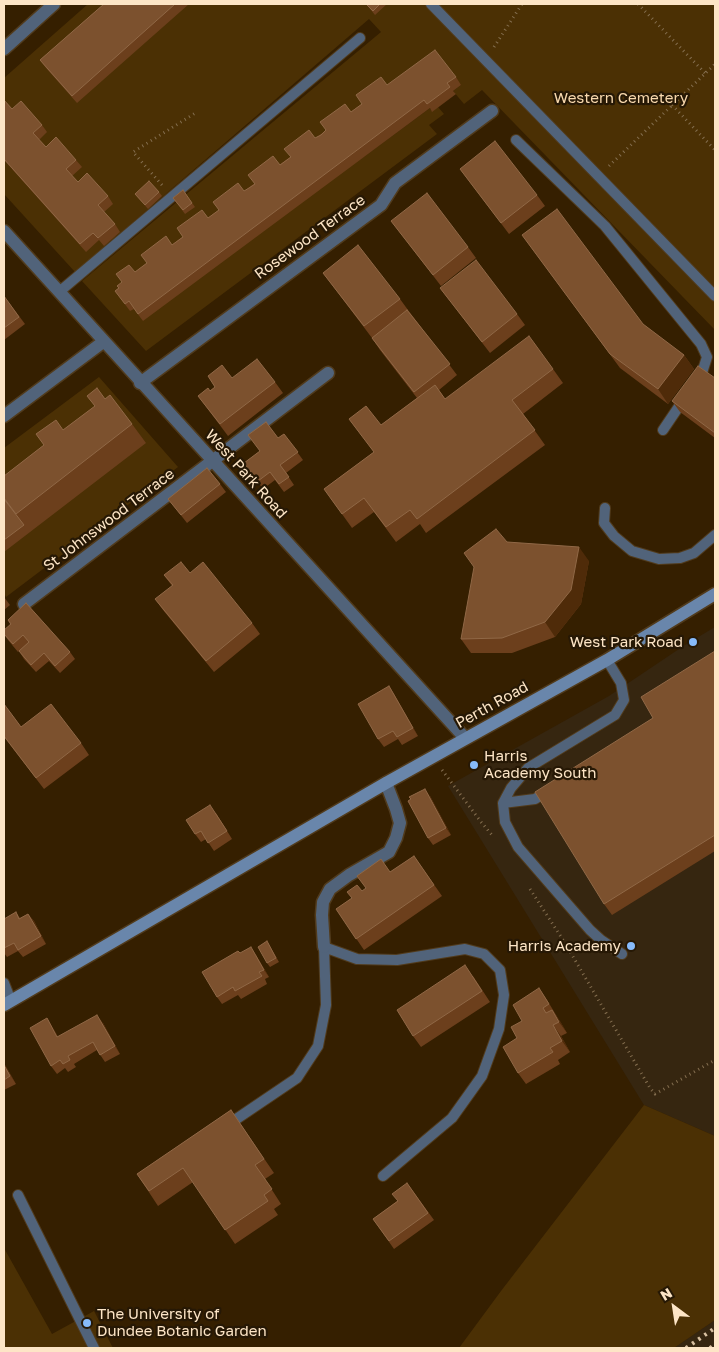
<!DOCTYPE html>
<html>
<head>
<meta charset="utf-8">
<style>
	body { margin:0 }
	#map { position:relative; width:719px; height:1352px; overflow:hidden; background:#351f00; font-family:"Golos Text",sans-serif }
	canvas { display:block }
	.frame { position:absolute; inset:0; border:5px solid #fde5c6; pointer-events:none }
	.north { position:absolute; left:649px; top:1282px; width:50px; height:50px; -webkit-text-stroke:4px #261805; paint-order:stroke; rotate:329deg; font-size:14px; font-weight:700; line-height:20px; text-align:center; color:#fde5c6 }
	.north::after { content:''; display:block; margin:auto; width:18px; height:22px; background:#fde5c6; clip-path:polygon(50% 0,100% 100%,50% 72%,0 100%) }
</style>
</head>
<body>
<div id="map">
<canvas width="719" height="1352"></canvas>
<div class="frame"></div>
<div class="north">N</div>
</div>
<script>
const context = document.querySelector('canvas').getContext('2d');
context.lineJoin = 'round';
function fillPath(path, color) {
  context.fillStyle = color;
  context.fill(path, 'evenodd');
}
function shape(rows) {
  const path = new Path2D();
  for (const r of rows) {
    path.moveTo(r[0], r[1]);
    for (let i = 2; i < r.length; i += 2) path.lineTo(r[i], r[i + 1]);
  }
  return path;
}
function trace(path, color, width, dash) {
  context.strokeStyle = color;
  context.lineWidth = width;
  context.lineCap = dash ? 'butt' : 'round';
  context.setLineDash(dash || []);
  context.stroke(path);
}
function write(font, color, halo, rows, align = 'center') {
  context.font = font + ' "Golos Text",sans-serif';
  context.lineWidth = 4.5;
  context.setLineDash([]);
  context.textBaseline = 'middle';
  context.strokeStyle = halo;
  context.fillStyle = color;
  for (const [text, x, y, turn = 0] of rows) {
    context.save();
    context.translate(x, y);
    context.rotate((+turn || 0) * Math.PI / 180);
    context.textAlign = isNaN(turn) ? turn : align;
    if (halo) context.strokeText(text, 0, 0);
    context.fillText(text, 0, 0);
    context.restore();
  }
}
fillPath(shape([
	[715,627,715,1136,644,1105,448,786,609,696,685,645],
	[715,1320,715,1348,674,1348]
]), '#362610');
fillPath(shape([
	[88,4,715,4,715,330,482,90,464,104,453,91,461,85,367,111,296,164,254,183,260,191,224,218,183,236,189,244,147,262,153,271,128,290,134,309,365,156,430,108,432,111,438,107,444,114,429,125,437,134,146,351,82,281,381,32,369,19,75,272,4,194,4,78],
	[99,377,178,467,6,597,4,593,4,448],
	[644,1105,715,1136,715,1320,674,1348,459,1348,501,1291],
	[4,1248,52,1334,94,1311,113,1348,4,1348]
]), '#4b3004');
const lane = shape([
	[431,4,715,296],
	[516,140,605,226,701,344,707,357,701,376,697,381],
	[59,292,360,38],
	[663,430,684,399],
	[605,508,604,523,614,536,632,551,659,559,680,558,694,553,715,535],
	[607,660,621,683,624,700,615,715,528,768,511,788,503,803,505,822,518,847,590,930,601,940,622,954],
	[503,803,535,799,549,790],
	[4,983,11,1001],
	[226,1126,297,1078,318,1046,326,1005,324,947,357,959,397,960,465,949,484,954,500,970,504,995,499,1029,482,1076,452,1118,383,1176],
	[18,1195,94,1348]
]);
const street = shape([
	[4,49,54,4],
	[4,231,465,738],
	[140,383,381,205,395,183,492,111],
	[4,416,103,342],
	[24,604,328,373],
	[324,947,322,915,323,902,330,889,349,875,389,852,396,838,400,823,396,809,386,783]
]);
const secondary = shape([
	[4,1005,386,783,607,660,715,594]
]);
trace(lane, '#513b1c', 12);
trace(street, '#513b1c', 15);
trace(secondary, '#513b1c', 15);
trace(shape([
	[638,4,705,73],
	[494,47,522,4],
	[672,105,715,150],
	[609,166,715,64],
	[162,185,133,152,197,112],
	[442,770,481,822,492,835],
	[530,889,565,943,650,1088,655,1094,715,1060]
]), '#856f50', 3, [1, 4]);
trace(lane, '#51637a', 10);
trace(street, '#51637a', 12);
trace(secondary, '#6986ab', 12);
trace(shape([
	[686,1348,715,1328],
	[710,1348,715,1344]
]), '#d8c0a1', 4, [2.5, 5]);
fillPath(shape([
	[104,4,189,4,77,103,46,68,40,60],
	[366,4,387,4,375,15],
	[456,77,461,85,453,91,456,94,432,112,430,108,143,321,134,309,130,311,115,291,135,272,387,85],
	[4,100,12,109,42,125,47,132,39,140,46,147,76,160,82,167,72,176,78,182,108,196,113,204,104,212,115,224,120,232,104,246,99,240,86,252,4,160],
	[460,169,537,195,545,206,509,234],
	[183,190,195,207,185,214,173,198],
	[159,192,162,196,148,209,135,194],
	[391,221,468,247,476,258,441,286],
	[522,235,684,355,694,369,668,404,620,368],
	[323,273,400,299,408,310,457,375,439,390,445,399,553,369,563,383,523,414,545,445,426,533,420,524,396,542,374,512,352,528,324,489,374,452,349,419,381,425,417,398,380,350,372,338],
	[440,288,517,314,525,325,490,353],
	[4,296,25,324,4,340],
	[208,376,275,382,283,393,228,436,198,396,210,391,215,387],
	[715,378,715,438,680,412,672,401],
	[87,396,105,399,132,424,146,443,4,552,4,476,44,445,36,434,63,430,95,406],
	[284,434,303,460,286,473,294,485,284,492,275,480,263,489,244,463],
	[220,484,226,492,187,523,168,499],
	[507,542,589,561,581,604,555,637,512,653,471,653,461,639],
	[190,573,252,623,260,634,214,672,163,610,155,599,172,586,164,575],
	[4,597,10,605,4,610],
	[8,620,70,652,75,659,60,673,49,661,36,672,24,659,19,651,18,652,8,640,4,634,10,624],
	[715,651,715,851,612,915,604,904,653,718],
	[389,686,394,694,418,736,402,745,398,739,384,747,378,739],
	[4,704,21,727,81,743,89,755,44,789,4,737],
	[430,796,451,835,433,845,428,838],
	[216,813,232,839,214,851,206,839,201,842,195,834],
	[414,856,442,896,364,950,336,909],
	[16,912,20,918,28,914,34,921,46,944,23,957,18,951,7,957,4,953,4,919],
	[267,941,279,962,270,967,267,963],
	[256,955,269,977,265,979,267,984,241,999,238,995,222,1004,217,997],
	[473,976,490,1002,421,1047,413,1036],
	[539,988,547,1000,567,1033,561,1036,570,1052,558,1060,560,1064,526,1084,518,1073,517,1038],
	[47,1018,58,1037,103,1023,120,1054,105,1062,97,1050,74,1064,76,1067,68,1072,65,1068,57,1074,51,1066],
	[4,1063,16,1084,4,1090],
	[231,1110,274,1173,265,1179,281,1204,274,1209,278,1215,235,1244,193,1182,158,1206,137,1174],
	[407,1183,434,1220,394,1249,373,1219,397,1201]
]), '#6c3f1c');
fillPath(shape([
	[684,355,694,369,668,404,658,389],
	[579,547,589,561,581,604,555,637,545,622],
	[389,686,394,694,418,736,413,728],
	[425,789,430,796,451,835,446,828],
	[28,914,34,921,46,944,41,936],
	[251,947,256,955,269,977,264,970],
	[552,1010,560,1021,567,1033,559,1022],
	[97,1015,103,1023,120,1054,115,1046],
	[47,1018,52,1026,63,1045,57,1037],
	[553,1025,561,1036,570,1052,562,1041],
	[4,1063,16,1084,4,1065]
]), '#4f2b09');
const building = shape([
	[104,4,175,4,72,96,40,60,104,4],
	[366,4,380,4,373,11,366,4],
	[435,50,456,77,447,83,450,87,427,104,424,100,138,314,129,301,125,304,115,291,119,288,117,286,122,282,116,274,129,265,135,272,147,263,141,255,166,236,172,245,183,237,177,228,202,210,208,218,219,210,213,202,238,183,244,191,249,188,255,184,248,175,273,156,280,165,291,157,284,149,309,130,315,138,321,135,326,130,320,122,345,104,351,112,362,104,356,95,381,77,387,85,435,50],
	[4,100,12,109,21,101,42,125,33,133,46,147,56,137,76,160,66,169,78,182,87,173,108,196,98,205,115,224,98,238,93,233,80,244,4,159,4,100],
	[495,141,537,195,501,223,460,169,495,141],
	[149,181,159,192,145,205,135,194,149,181],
	[183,190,192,203,183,210,173,198,183,190],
	[427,193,468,247,433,275,391,221,427,193],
	[557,209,643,324,684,355,658,389,610,354,522,235,557,209],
	[358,245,400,299,364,326,323,273,358,245],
	[476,260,517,314,482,342,440,288,476,260],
	[4,296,19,317,4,328,4,296],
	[407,310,450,364,414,392,372,338,407,310],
	[529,336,553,369,512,400,535,430,417,519,410,510,386,527,364,498,342,514,324,489,374,452,349,419,366,406,381,425,435,385,445,399,529,336],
	[257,359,275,382,220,424,198,396,208,388,210,391,215,387,208,376,222,365,232,378,257,359],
	[698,366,715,378,715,433,672,401,698,366],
	[97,388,105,399,110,395,132,424,16,514,4,498,4,476,44,445,36,434,56,420,63,430,95,406,87,396,97,388],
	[266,422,278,438,284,434,298,452,280,465,289,477,279,484,270,472,258,481,244,463,260,451,248,435,266,422],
	[207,468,220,484,181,515,168,499,207,468],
	[4,499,24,525,4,540,4,499],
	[496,529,507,542,579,547,571,590,545,622,502,638,461,639,474,567,464,553,496,529],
	[181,562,190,573,203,562,252,623,206,661,155,599,173,585,164,575,181,562],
	[26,603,70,652,55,666,44,653,31,665,19,651,29,642,23,635,13,644,4,634,4,630,11,624,8,620,26,603],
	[715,651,715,835,604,904,535,792,653,718,641,697,715,651],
	[389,686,413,728,397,737,393,731,378,739,358,704,389,686],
	[4,704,21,727,51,704,81,743,36,778,4,736,4,704],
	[425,789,446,828,428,838,408,801,411,799,409,797,425,789],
	[210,805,227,831,208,843,201,831,195,834,186,820,210,805],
	[414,856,434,885,356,939,336,909,352,898,347,892,357,885,362,891,366,888,357,876,381,859,390,872,414,856],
	[16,912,19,919,28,914,41,936,18,950,14,943,4,948,4,919,16,912],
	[267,941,276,958,267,963,258,947,267,941],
	[251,947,264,970,259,972,262,976,235,991,233,987,217,997,202,972,238,951,240,953,251,947],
	[465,965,482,991,413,1036,397,1010,465,965],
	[539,988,549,1004,543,1008,546,1013,552,1010,559,1022,553,1025,562,1041,550,1048,553,1052,518,1073,503,1047,517,1038,511,1027,522,1021,513,1005,539,988],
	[97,1015,115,1046,100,1055,93,1042,68,1056,70,1060,63,1064,60,1060,51,1066,30,1028,47,1018,57,1037,97,1015],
	[4,1065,10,1076,4,1080,4,1065],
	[231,1110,264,1159,255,1165,272,1189,264,1195,268,1201,225,1230,183,1168,149,1191,137,1174,231,1110],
	[407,1183,428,1213,389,1241,373,1219,398,1201,392,1194,407,1183]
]);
fillPath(building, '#7c512e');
trace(building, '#906846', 1);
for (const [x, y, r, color] of [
	[693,642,5,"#87bbfb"],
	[474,765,5,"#87bbfb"],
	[631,946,5,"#87bbfb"],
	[87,1323,5,"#87bbfb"]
]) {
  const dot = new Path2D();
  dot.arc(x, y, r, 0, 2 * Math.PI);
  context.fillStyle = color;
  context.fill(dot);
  trace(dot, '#261805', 2);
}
write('15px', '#f8d8ad', '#261805', [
	["Western Cemetery",621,98]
]);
write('15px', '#fde5c6', '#261805', [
	["Rosewood Terrace",310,237,-36],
	["West Park Road",246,474,48],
	["St Johnswood Terrace",109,520,-37],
	["Perth Road",492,705,-29]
]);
write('15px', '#fde5c6', '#261805', [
	["West Park Road",683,642],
	["Harris",484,756,"left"],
	["Academy South",484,773,"left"],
	["Harris Academy",621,946],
	["The University of",97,1314,"left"],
	["Dundee Botanic Garden",97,1331,"left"]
], 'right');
</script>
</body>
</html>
